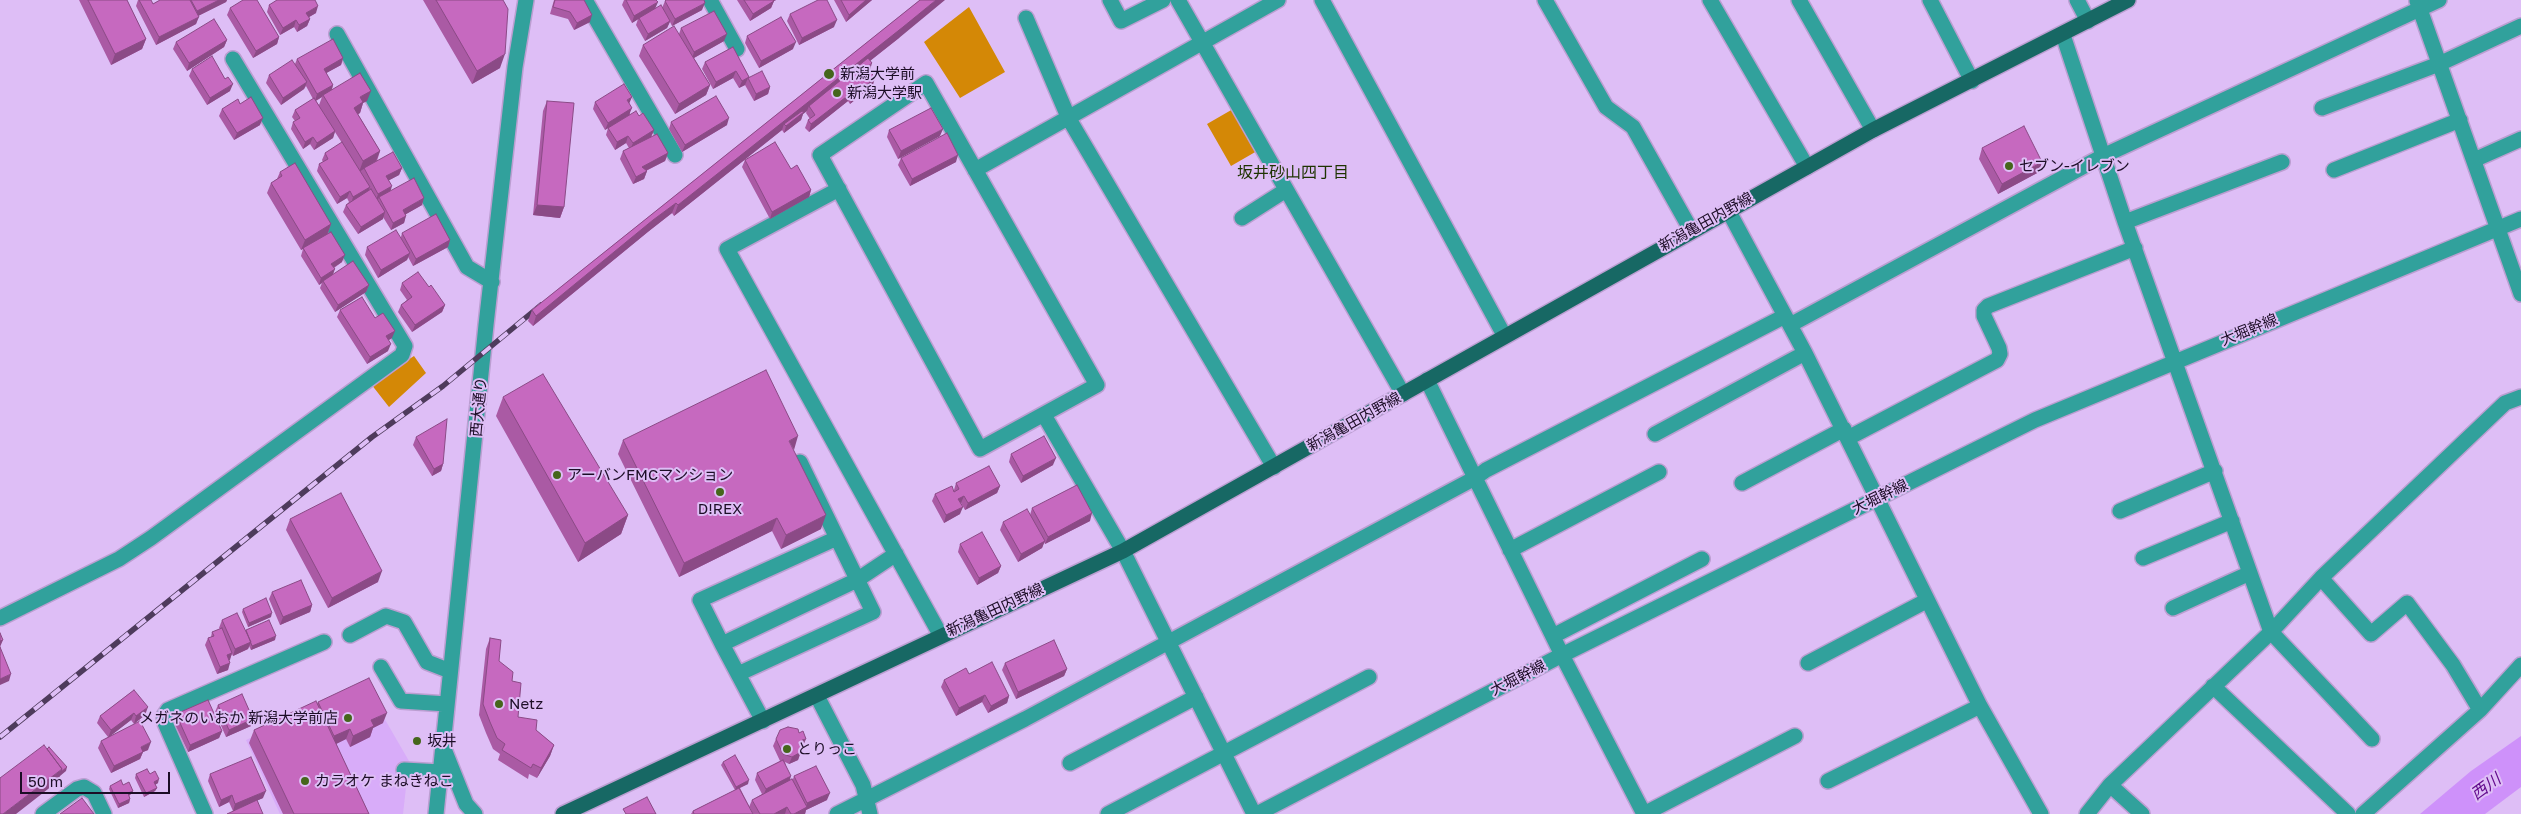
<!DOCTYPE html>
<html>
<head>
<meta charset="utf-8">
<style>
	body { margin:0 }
	#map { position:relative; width:2521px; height:814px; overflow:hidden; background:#debef6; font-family:"Golos Text",sans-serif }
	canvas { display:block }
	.scale { position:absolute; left:20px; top:772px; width:150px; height:22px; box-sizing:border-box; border:2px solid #1c0d26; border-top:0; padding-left:6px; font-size:15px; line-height:18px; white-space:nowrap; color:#1c0d26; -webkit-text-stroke:4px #debef6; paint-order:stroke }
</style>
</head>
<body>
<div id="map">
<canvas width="2521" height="814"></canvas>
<div class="scale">50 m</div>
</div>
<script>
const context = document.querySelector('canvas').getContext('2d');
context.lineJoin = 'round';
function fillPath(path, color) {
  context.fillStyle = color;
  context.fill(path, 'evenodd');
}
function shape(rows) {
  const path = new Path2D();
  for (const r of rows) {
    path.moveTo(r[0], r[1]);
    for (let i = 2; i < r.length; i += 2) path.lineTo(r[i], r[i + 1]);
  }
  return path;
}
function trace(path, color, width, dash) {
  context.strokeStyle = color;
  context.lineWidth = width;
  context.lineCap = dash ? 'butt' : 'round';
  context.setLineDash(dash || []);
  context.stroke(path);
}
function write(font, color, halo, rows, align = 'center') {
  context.font = font + ' "Golos Text","Noto Sans JP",sans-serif';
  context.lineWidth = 4;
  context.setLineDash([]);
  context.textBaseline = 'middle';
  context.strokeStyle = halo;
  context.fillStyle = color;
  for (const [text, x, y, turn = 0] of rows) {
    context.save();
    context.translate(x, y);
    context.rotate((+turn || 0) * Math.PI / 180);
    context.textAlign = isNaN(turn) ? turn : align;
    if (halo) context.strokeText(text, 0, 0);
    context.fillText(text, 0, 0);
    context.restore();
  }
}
fillPath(shape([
	[365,685,409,761,403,814,280,814,246,740]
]), '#d8acf9');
fillPath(shape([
	[969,7,1005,72,960,98,924,42],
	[1233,109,1257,151,1231,166,1207,124],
	[414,356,426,373,389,407,371,384]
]), '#d48806');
fillPath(shape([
	[2521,736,2521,787,2485,814,2420,814,2471,771]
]), '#ce91fa');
const minor = shape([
	[585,0,675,155],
	[710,0,737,49],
	[1110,0,1121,21,1163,0],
	[1178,0,1403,394],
	[1322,0,1504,335],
	[1545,0,1606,107,1633,127,1691,230],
	[1710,0,1807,167],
	[1799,0,1873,130],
	[1930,0,1972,81],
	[2077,0,2088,21],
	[2417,1,2521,294],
	[1026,18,1069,119,1274,467],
	[337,34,467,267,492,282],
	[2063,35,2125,222,2271,632,2372,739],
	[926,83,1097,385,980,449,820,155,926,83],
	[2322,108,2439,64,2521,26],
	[2474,160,2521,139],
	[975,170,1278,0],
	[2334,170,2460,120],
	[839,189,727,249,941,636],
	[1728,210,1805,353,1980,706,2041,814],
	[1242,218,1286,190],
	[2125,222,2282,162],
	[1790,325,2103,156,2439,0],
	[1427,380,1562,655,1644,814,1795,736],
	[1044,415,1123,551,1254,814],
	[1655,434,1805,353],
	[1848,438,1997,360,2000,354,1999,348,1984,316,1984,310,1988,306,2135,248],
	[800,462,837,538],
	[1742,483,1844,429],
	[2120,511,2215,471],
	[1510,550,1659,472],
	[2143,558,2232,521],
	[2321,578,2371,634,2407,603,2453,665,2480,710],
	[2173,608,2250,573],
	[0,618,119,559,151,538,402,355,405,346,233,59],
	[350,635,386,616,404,622,427,662,450,671],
	[1553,636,1702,559],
	[722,644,700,600,837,538,873,612,738,674],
	[1808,663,1926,601],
	[381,667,401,701,447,704],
	[2213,686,2348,814],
	[817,696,863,785,870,814],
	[763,721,722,644,857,580,896,554],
	[444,749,466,804,475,814],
	[1070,763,1196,697],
	[404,770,440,772],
	[1828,781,1980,706],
	[2110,785,2142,814],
	[43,814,77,789,84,787,94,793,104,814],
	[205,814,165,723,164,716,168,710,324,642],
	[436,814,486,325,515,67,526,0],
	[837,814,1025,719,1475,478,1486,470,1785,316],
	[1108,814,1369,677],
	[1257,814,1562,655,2035,420,2521,219],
	[2087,814,2110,785,2271,632,2321,578,2505,403,2521,397],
	[2363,814,2480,710,2521,665]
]);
const major = shape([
	[563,814,1123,551,1873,130,2128,0]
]);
trace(minor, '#bb9ed1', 18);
trace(major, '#bb9ed1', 18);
trace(minor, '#31a19c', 15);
trace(major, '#176864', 15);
const rail = shape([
	[0,737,372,437,443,386,541,305]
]);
trace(rail, '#4e3b5c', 5.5);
trace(rail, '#debef6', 4, [11]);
fillPath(shape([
	[79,0,127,0,146,39,142,49,111,65],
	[138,0,153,4,160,0,227,0,226,2,198,16,196,24,156,45,136,6],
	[423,0,503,0,500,68,472,84],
	[554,0,584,0,590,22,574,30,568,19,550,14],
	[624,0,656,0,655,8,662,8,665,1,702,10,672,26,670,22,667,28,645,41,636,25,638,19,632,23,622,5],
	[737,0,776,0,774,1,771,8,750,21],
	[834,0,872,0,846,22],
	[920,0,899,38,870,61,869,70,873,85,850,104,848,101,809,132,805,128,808,120,810,119,806,113,807,111,803,114,801,120,784,133,782,130,674,216,672,213,649,231,533,326,528,321,532,310],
	[269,5,316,13,309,17,310,19,307,26,297,32,294,27,280,35,267,12],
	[230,8,279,37,277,44,253,58,227,15],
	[790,14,834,27,799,45,787,21],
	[681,28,724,41,694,58,710,85,706,95,675,114,639,56,643,45,679,34],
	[747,36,793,49,759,68,745,43],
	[227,40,224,47,187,71,173,49,176,42],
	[733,47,749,77,770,87,768,94,754,101,745,85,739,88,733,78,713,89,702,69,705,62],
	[343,58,341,65,326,73,333,85,332,89,367,101,363,103,360,113,358,114,380,151,377,161,402,168,399,175,389,180,390,191,422,205,406,214,404,223,391,230,383,217,383,219,358,234,343,212,346,205,349,202,347,198,337,204,317,171,319,164,323,162,322,160,325,153,342,143,335,132,333,138,314,150,310,144,303,149,291,129,293,122,295,121,292,117,295,110,313,99,306,86,304,89,281,105,266,83,269,75,295,64,297,59],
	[322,97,319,105,316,101],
	[192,69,230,91,207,105,189,76],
	[547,101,564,207,560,218,533,215,543,111],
	[595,102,629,104,630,115,639,116,654,130,651,137,668,153,665,161,646,171,647,171,644,179,633,184,620,159,623,151,629,148,626,143,615,150,606,135,608,128,605,130,593,109],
	[240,104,260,125,234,140,219,116,222,109],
	[671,122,727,125,682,152,669,129],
	[889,130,940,136,898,159,887,137],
	[1982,148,2039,172,1998,194,1979,159],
	[901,158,956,162,910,186,898,165],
	[745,160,791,169,811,190,809,197,770,219,742,167],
	[280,172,331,224,328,233,342,262,334,268,333,274,369,285,366,292,335,312,320,288,322,283,319,285,301,256,303,249,301,250,267,193,271,183,277,179],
	[402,233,450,240,448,247,413,266,408,257,407,260,378,278,365,255,367,247,401,237],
	[402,283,445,305,442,312,412,332,398,312,401,305,407,300,400,290],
	[340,310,375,318,392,338,388,340,388,351,367,364,337,317],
	[503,397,628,515,621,534,578,562,496,416],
	[416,437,443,464,441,471,432,476,413,445],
	[623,440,793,450,821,529,781,549,772,531,679,577,618,454],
	[1011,454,1053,465,1021,483,1009,462],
	[956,483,1000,486,997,493,965,510,961,503,960,514,944,523,932,501,935,494,954,490],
	[1032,508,1090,521,1045,544,1044,542,1042,548,1018,562,1000,530,1003,522,1030,515],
	[290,519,378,582,328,608,286,530],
	[960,544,1001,566,998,573,977,585,958,552],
	[272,592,312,605,310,612,280,625,269,599],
	[243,609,271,617,248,627,242,612],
	[222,620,245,630,275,640,251,650,249,646,248,649,233,656,232,654,229,660,228,670,217,674,205,645,208,638,211,637,212,632,220,629,219,628],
	[490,638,499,661,512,681,518,717,536,730,554,745,550,756,537,778,529,774,528,779,498,760,500,754,493,749,486,733,479,715,486,649],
	[1005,663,1067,669,1064,676,1016,699,1002,670],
	[969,674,1009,696,1007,703,988,713,982,702,956,716,941,687,944,680],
	[134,690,145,715,134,724,131,720,111,735,148,750,143,752,140,759,111,773,98,748,101,741,108,737,97,723,100,716],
	[318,702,383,723,373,728,370,737,350,747,346,739,336,744,369,814,283,814,249,743,254,730,317,704],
	[218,705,251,726,226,737,215,712],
	[176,714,222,731,219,738,188,752,174,722],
	[776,739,803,746,801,747,798,760,789,764,785,762,790,780,793,779,794,776,827,800,806,810,805,814,753,814,749,807,752,800,762,794,755,780,757,773,780,761,773,746],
	[723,762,748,784,740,788,753,814,691,814,693,811,735,790,721,765],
	[136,774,150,774,158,783,155,785,157,788,155,791,144,797,135,778],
	[210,774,263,798,233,811,229,802,219,807,208,781],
	[123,785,133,791,131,794,129,796,130,799,129,803,118,808,109,789,110,786]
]), '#aa5aa4');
fillPath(shape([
	[219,0,227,0,226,2,194,18,197,11],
	[772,0,776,0,774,1,771,8,750,21,753,14],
	[866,0,872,0,846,22,849,15],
	[936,0,945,0,899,38,810,108,809,106,807,111,803,114,801,120,784,133,786,126,784,124,782,130,674,216,678,205],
	[658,2,655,9,632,23,634,16],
	[705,3,702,10,672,26,675,19],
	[318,6,316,13,304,20,306,13],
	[592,15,590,22,574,30,577,23],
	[199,17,196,24,156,45,159,37],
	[310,19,307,26,297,32,299,25],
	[296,20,294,27,280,35,283,28],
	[837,20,834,27,799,45,802,38],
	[670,21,667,28,645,41,648,34],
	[727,34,724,41,692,59,694,52],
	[279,37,277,44,253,58,256,51],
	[146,39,142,49,111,65,115,54],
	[227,40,224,47,187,71,189,63],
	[796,42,793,49,759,68,761,61],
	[505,54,500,68,472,84,477,71],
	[343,58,341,65,321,76,324,69],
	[872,63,870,70,867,67],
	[736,71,733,78,713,89,716,82],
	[748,78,745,85,739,88,742,81],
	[875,78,873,85,850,104,852,97],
	[307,82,304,89,281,105,283,98],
	[233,84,230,91,207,105,210,98],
	[333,85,331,92,323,95,322,97,315,101,317,94],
	[710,85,706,95,675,114,679,104],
	[770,87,768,94,754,101,756,94],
	[371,91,367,101,363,103,360,113,351,118,354,108,360,97],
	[850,94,848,101,809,132,811,124],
	[632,97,629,104,627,100],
	[632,108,629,115,605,130,608,123],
	[263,118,260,125,234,140,237,133],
	[729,118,727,125,682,152,685,145],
	[943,129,940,136,898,159,901,151],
	[654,130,651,137,630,150,633,143],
	[335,131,333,138,314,150,317,143],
	[628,136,626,143,615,150,617,142],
	[313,137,310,144,303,149,305,142],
	[380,151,376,161,359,172,363,161],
	[668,153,665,161,639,174,642,167],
	[958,155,956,162,910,186,912,179],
	[2042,162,2039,172,1998,194,2002,184],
	[402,168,399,175,384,183,386,176],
	[647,171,644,179,633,184,636,177],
	[392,186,390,193,379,197,378,200,376,201,378,194],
	[370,187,367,194,351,204,353,197],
	[811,190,809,197,770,219,772,212],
	[350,191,347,198,337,204,340,197],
	[424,198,422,205,401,217,403,210],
	[676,203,672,213,649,231,533,326,536,316,653,220],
	[537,205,564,207,560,218,533,215],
	[385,212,383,219,358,234,361,227],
	[406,216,404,223,391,230,393,223],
	[331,224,327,235,301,250,305,240],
	[450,240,448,247,413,266,416,259],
	[410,253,407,260,378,278,381,270],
	[345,255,342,262,328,271,331,264],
	[335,269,332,277,323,281,322,283,319,285,321,278],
	[369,285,366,292,335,312,338,305],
	[445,305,442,312,412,332,415,325],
	[395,331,392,338,383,344,386,336],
	[391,344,388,351,367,364,370,357],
	[798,436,794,450,789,441],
	[1056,458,1053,465,1021,483,1023,476],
	[443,464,441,471,432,476,434,469],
	[1000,486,997,493,965,510,968,503],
	[964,496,961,503,958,499],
	[963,507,960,514,944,523,946,515],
	[1092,513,1090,521,1045,544,1048,537],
	[628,515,621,534,578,562,585,543],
	[826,515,821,529,781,549,786,535],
	[777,518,772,531,679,577,684,563],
	[1045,541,1042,548,1018,562,1021,554],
	[1001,566,998,573,977,585,979,578],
	[382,571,378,582,328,608,332,598],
	[312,605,310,612,280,625,283,617],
	[272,613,271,617,248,627,249,623],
	[276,636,275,640,251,650,252,646],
	[3,640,0,647,0,641],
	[251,642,248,649,233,656,235,649],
	[232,653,230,660,225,662,227,655],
	[230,663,228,670,217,674,220,667],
	[1067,669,1064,676,1016,699,1018,692],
	[11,674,9,681,0,685,0,679],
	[985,695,982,702,956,716,959,708],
	[1009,696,1007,703,988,713,991,706],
	[148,707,145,715,134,724,136,716],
	[134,713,131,720,108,738,111,730],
	[387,713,383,723,373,728,370,737,350,747,353,736,371,720],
	[253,719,251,726,226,737,229,730],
	[350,729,346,739,330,747,334,736],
	[222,731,219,738,188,752,190,745],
	[806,739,803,746,800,747,802,740],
	[151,742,148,750,143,752,140,759,111,773,114,766,141,747],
	[554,745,550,756,537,778,541,768],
	[801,752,798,760,789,764,792,757],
	[67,767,66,771,60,776,57,782,16,814,3,814,62,769],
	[791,776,789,783,763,796,766,789],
	[159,779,158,783,153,786,154,782],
	[749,780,748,784,735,790,736,787],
	[157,788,155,791,144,797,146,793],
	[133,791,131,794,126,797,128,793],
	[266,791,263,798,233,811,235,804],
	[830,793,827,800,806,810,805,814,794,814,806,808,807,803],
	[232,795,229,802,219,807,221,800],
	[130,799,129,803,118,808,119,804],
	[787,807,785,814,774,814]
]), '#8b4a86');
const building = shape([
	[88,0,127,0,146,39,115,54,88,0],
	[139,0,151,0,153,4,160,0,190,0,199,17,159,37,139,0],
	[191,0,219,0,197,11,191,0],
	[243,0,257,0,279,37,256,51,230,8,243,0],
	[277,0,315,0,318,6,306,13,310,19,299,25,296,20,283,28,269,5,277,0],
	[436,0,503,0,508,9,505,54,477,71,436,0],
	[555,0,584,0,592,15,577,23,570,12,553,7,555,0],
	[626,0,656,0,658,2,634,16,626,0],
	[666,0,704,0,705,3,675,19,665,1,666,0],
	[744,0,773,0,774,1,753,14,744,0],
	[818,0,827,0,837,20,802,38,790,14,818,0],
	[841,0,866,0,849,15,841,0],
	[920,0,936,0,903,27,678,205,676,203,653,220,536,316,532,310,920,0],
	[661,5,670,21,648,34,639,18,661,5],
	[714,11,727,34,694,52,681,28,714,11],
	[781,17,796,42,761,61,747,36,781,17],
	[214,19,227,40,189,63,176,42,214,19],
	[674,26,710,85,679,104,643,45,674,26],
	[333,39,343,58,324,69,333,85,317,94,297,59,333,39],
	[733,47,749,77,742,81,736,71,716,82,705,62,733,47],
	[212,56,225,79,228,77,233,84,210,98,192,69,212,56],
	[868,58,872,63,867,67,875,78,852,97,850,94,811,124,808,120,815,115,809,106,868,58],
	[292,60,307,82,283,98,269,75,292,60],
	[762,71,770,87,756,94,748,78,762,71],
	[360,73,371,91,360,97,363,102,354,108,380,151,363,161,323,95,360,73],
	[624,84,632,97,627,100,632,108,608,123,595,102,624,84],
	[716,96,729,118,685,145,671,122,716,96],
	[251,97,263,118,237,133,222,109,238,99,240,104,251,97],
	[314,98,335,131,317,143,313,137,305,142,293,122,300,118,295,110,314,98],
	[547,101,574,103,564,207,537,205,547,101],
	[931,108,943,129,901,151,889,130,931,108],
	[636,111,639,116,643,113,654,130,633,143,628,136,617,142,608,128,636,111],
	[802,111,804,112,786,126,784,124,802,111],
	[2024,126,2042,162,2002,184,1982,148,2024,126],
	[947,133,958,155,912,179,901,158,947,133],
	[657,134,668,153,642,167,647,171,636,177,623,151,657,134],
	[342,142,370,187,353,197,350,191,340,197,319,164,328,159,325,153,342,142],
	[775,142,791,169,797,165,811,190,772,212,745,160,775,142],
	[393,152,402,168,386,176,392,186,378,194,364,168,393,152],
	[295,163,331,224,305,240,271,183,282,176,280,172,295,163],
	[414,178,424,198,403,210,406,216,393,223,379,197,414,178],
	[371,189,385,212,361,227,346,205,371,189],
	[436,214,450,240,416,259,402,233,436,214],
	[396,230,410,253,381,270,367,247,396,230],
	[331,232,345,255,331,264,335,269,321,278,303,248,331,232],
	[353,261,369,285,338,305,323,281,353,261],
	[418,272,429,287,431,285,445,305,415,325,401,305,412,297,402,283,418,272],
	[362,297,375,318,383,313,395,331,386,336,391,344,370,357,340,310,362,297],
	[766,370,798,436,789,441,826,515,786,535,777,518,684,563,623,440,766,370],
	[543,374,628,515,585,543,503,397,543,374],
	[447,419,443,464,434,469,416,437,447,419],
	[1044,436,1056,458,1023,476,1011,454,1044,436],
	[989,466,1000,486,968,503,964,496,958,499,963,507,946,515,935,494,952,486,954,492,959,489,956,483,989,466],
	[1077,485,1092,513,1048,537,1032,508,1077,485],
	[341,493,382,571,332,598,290,519,341,493],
	[1027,509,1045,541,1021,554,1003,522,1027,509],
	[982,532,1001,566,979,578,960,544,982,532],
	[301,580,312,605,283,617,272,592,301,580],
	[266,598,272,613,249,623,243,609,266,598],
	[237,613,251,642,235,649,222,620,237,613],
	[269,620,276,636,252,646,246,630,269,620],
	[222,628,232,653,227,655,230,663,220,667,208,638,214,636,212,632,222,628],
	[0,633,3,640,0,641,0,633],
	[490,638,501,640,499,661,513,672,512,681,521,683,518,717,537,720,536,730,554,745,541,768,533,764,531,768,502,750,505,744,497,738,490,722,483,704,490,638],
	[1054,640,1067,669,1018,692,1005,663,1054,640],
	[0,647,11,674,0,679,0,647],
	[992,662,1009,696,991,706,985,695,959,708,944,680,966,668,969,674,992,662],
	[369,678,387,713,371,720,374,726,353,736,350,729,334,736,318,702,369,678],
	[134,690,148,707,136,716,134,713,111,730,100,716,134,690],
	[242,694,253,719,229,730,218,705,242,694],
	[208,700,222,731,190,745,176,714,208,700],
	[316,701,369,814,294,814,254,730,316,701],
	[140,721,151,742,141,747,143,752,114,766,101,741,140,721],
	[788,727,798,729,799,733,803,731,806,739,802,740,801,752,792,757,783,754,776,739,780,730,788,727],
	[44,745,62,769,3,814,0,814,0,778,44,745],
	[49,747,67,767,61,772,62,769,47,749,49,747],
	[735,755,749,780,736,787,723,762,735,755],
	[251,757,266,791,235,804,232,795,221,800,210,774,251,757],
	[783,760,791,776,766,789,757,773,783,760],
	[816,766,830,793,807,803,794,776,816,766],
	[147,769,150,774,155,771,159,779,154,782,157,788,146,793,136,774,147,769],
	[792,779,807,807,794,814,791,814,787,807,774,814,760,814,752,800,792,779],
	[121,780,123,785,129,782,133,791,128,793,130,799,119,804,110,786,121,780],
	[739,788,753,814,694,814,693,811,739,788],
	[647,797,656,814,626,814,623,809,647,797],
	[82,798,94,814,60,814,82,798],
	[257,800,263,814,227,814,257,800]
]);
fillPath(building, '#c669bf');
trace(building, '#8b4a86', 1);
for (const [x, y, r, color] of [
	[829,74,6,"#45661b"],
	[837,93,5,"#45661b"],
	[2009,166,5,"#45661b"],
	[557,475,5,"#45661b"],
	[720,492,5,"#45661b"],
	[499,704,5,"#45661b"],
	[348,718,5,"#45661b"],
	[417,741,5,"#45661b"],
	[787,749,5,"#45661b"],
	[305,781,5,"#45661b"]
]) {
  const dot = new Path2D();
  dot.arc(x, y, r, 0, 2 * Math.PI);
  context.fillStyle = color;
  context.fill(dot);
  trace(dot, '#debef6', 2);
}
write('15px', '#1c0d26', '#debef6', [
	["新潟大学前",840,74],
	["新潟大学駅",847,93],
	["セブン-イレブン",2019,166],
	["アーバンFMCマンション",567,475],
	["D!REX",720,509,"center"],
	["Netz",509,704],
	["メガネのいおか 新潟大学前店",338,718,"right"],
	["坂井",427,741],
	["とりっこ",797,749],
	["カラオケ まねきねこ",315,781]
], 'left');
write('15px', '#1c0d26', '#debef6', [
	["新潟亀田内野線",1706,222,-29],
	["大堀幹線",2249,330,-22],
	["西大通り",479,407,-85],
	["新潟亀田内野線",1354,422,-29],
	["大堀幹線",1880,497,-26],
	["新潟亀田内野線",995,610,-25],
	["大堀幹線",1518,678,-27]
]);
write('16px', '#1e3300', '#debef6', [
	["坂井砂山四丁目",1293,173]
]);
write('italic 16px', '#640c8e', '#debef6', [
	["西川",2486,787,-36]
]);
</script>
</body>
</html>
